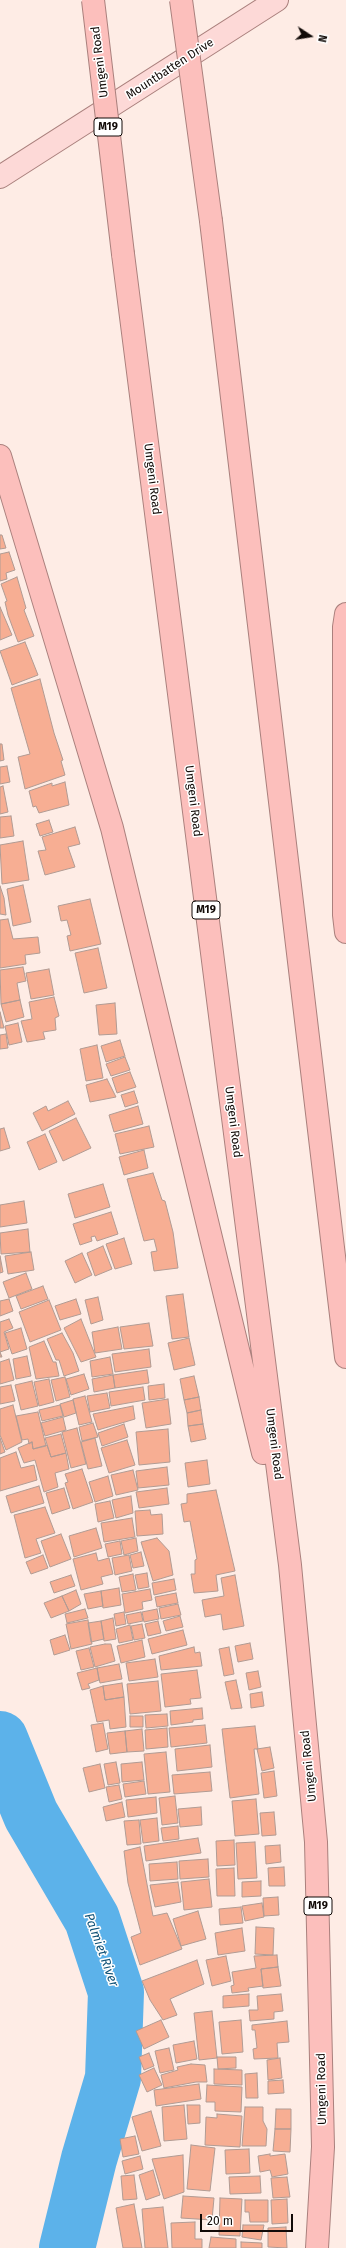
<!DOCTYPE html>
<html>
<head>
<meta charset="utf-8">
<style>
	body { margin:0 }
	#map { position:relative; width:346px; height:2248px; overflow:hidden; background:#feece5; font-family:"Fira Sans",sans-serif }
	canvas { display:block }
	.north { position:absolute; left:290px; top:16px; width:40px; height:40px; -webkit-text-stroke:3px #fff; paint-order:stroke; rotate:102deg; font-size:11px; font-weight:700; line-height:16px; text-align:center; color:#120b08 }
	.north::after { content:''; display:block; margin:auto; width:14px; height:18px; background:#120b08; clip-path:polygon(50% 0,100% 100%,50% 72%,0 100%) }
	.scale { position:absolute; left:200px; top:2214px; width:93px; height:18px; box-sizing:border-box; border:2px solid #120b08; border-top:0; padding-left:5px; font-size:12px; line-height:14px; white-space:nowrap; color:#120b08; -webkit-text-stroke:3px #fff; paint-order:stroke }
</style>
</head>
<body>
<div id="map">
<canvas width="346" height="2248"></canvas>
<div class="north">N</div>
<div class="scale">20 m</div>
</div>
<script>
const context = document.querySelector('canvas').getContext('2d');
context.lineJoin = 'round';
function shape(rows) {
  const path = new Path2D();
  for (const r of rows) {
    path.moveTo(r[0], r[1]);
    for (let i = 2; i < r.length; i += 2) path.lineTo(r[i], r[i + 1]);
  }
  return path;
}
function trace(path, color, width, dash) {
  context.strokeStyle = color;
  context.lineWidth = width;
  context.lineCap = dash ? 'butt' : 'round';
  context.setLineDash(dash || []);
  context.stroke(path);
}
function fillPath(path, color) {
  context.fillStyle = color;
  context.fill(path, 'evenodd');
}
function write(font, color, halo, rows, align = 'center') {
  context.font = font + ' "Fira Sans",sans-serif';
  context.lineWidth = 3;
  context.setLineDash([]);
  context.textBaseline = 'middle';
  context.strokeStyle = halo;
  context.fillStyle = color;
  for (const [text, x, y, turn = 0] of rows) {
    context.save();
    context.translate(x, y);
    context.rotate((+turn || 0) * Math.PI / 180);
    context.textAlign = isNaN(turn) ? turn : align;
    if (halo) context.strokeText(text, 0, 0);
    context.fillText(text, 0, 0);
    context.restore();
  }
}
trace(shape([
	[0,1739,31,1815,92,1919,116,1992,113,2078,89,2159,67,2248]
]), '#5cb2ea', 56);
const building = shape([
	[0,535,2,535,6,548,0,549,0,535],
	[9,552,15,570,6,573,7,579,0,581,0,554,9,552],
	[17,577,26,608,24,610,34,636,18,642,8,615,5,602,7,601,1,584,17,577],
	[0,607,12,635,0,640,0,607],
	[25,642,38,675,12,685,0,651,25,642],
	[40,679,54,733,63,760,61,761,65,775,25,789,18,757,30,754,11,688,40,679],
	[0,744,2,744,4,760,0,761,0,744],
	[7,766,10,782,0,784,0,767,7,766],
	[65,782,69,805,39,813,36,806,33,807,29,791,52,783,52,786,65,782],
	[3,786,8,812,0,814,0,787,3,786],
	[11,816,14,836,0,838,0,817,11,816],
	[49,820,53,832,40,836,36,824,49,820],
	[75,827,80,844,68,847,75,867,45,875,38,851,46,850,42,837,75,827],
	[23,841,29,880,2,884,0,845,23,841],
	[23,885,31,922,13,926,7,889,23,885],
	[0,886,4,898,6,915,0,914,0,886],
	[90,899,101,944,70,951,67,936,71,935,67,920,61,921,58,906,90,899],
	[8,919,13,939,38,937,40,953,25,955,26,964,0,968,0,920,8,919],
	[98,948,107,988,84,993,75,953,98,948],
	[23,967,26,981,17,983,20,1000,1,1004,0,970,23,967],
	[49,969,54,995,31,999,26,973,49,969],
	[54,997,59,1016,55,1018,56,1030,43,1032,45,1039,27,1042,21,1021,32,1019,29,1002,54,997],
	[20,1000,24,1017,6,1022,1,1004,20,1000],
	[115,1003,117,1034,99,1035,96,1005,115,1003],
	[0,1012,4,1028,0,1028,0,1012],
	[18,1023,22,1042,9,1045,5,1026,18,1023],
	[6,1034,8,1048,0,1049,0,1035,6,1034],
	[120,1040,125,1056,106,1062,101,1046,120,1040],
	[97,1045,103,1078,86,1081,80,1049,97,1045],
	[125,1057,130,1070,111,1076,106,1064,125,1057],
	[130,1072,136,1087,117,1093,112,1078,130,1072],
	[107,1079,116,1097,90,1102,86,1085,107,1079],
	[134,1091,138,1103,125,1107,121,1095,134,1091],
	[68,1101,75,1114,42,1131,33,1113,46,1106,48,1111,68,1101],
	[138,1106,143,1124,114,1132,109,1115,138,1106],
	[76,1118,91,1148,63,1161,49,1131,76,1118],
	[149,1126,154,1147,120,1154,115,1134,149,1126],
	[4,1128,10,1148,0,1151,0,1129,4,1128],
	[45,1134,57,1162,39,1170,27,1142,45,1134],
	[144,1150,148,1168,124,1175,119,1157,144,1150],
	[153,1173,162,1200,165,1201,173,1232,178,1268,154,1271,151,1252,157,1251,154,1239,144,1241,127,1179,153,1173],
	[103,1184,110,1207,75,1218,68,1194,103,1184],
	[24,1201,27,1223,0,1227,0,1205,24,1201],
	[111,1212,118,1234,97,1241,95,1236,91,1237,92,1241,80,1245,73,1224,111,1212],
	[28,1229,30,1252,1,1254,0,1233,28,1229],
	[124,1238,132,1264,115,1269,106,1244,124,1238],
	[103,1246,112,1269,95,1276,87,1253,103,1246],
	[31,1252,34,1270,8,1274,5,1256,31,1252],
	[82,1253,92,1275,75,1283,65,1261,82,1253],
	[0,1256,3,1272,0,1273,0,1256],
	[26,1273,32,1289,9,1298,3,1282,26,1273],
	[43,1286,48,1299,21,1309,16,1296,43,1286],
	[183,1294,189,1337,172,1339,166,1296,183,1294],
	[98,1297,103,1320,91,1324,85,1300,98,1297],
	[9,1299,13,1311,0,1316,0,1301,9,1299],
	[76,1299,81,1314,60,1320,55,1306,76,1299],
	[49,1300,61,1330,30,1342,19,1312,49,1300],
	[9,1319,13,1328,4,1332,9,1349,0,1352,2,1357,0,1357,0,1322,9,1319],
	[81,1319,96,1357,81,1362,64,1328,81,1319],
	[149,1323,153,1346,124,1349,120,1327,149,1323],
	[118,1327,122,1349,95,1353,92,1332,118,1327],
	[21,1328,27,1349,12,1354,5,1333,21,1328],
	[62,1333,73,1353,79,1371,64,1376,59,1360,56,1360,47,1339,62,1333],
	[189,1338,195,1365,174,1370,168,1343,189,1338],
	[44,1341,53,1362,56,1362,59,1376,36,1379,29,1347,44,1341],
	[149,1349,151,1367,115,1372,112,1354,149,1349],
	[27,1356,31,1376,16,1379,13,1359,27,1356],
	[110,1357,113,1374,92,1377,90,1361,110,1357],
	[9,1359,14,1380,0,1384,0,1362,9,1359],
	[147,1370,149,1383,115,1388,113,1375,147,1370],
	[84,1374,89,1389,71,1395,66,1379,84,1374],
	[113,1375,115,1388,94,1392,92,1379,113,1375],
	[194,1376,199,1397,184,1400,180,1379,194,1376],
	[65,1377,70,1397,56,1401,51,1380,65,1377],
	[49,1379,54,1402,39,1406,34,1382,49,1379],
	[32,1381,38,1406,21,1410,15,1385,32,1381],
	[164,1384,165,1398,149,1400,148,1386,164,1384],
	[11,1385,15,1401,0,1404,0,1387,11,1385],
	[143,1387,145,1400,111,1406,109,1392,143,1387],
	[107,1393,110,1408,90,1412,87,1396,107,1393],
	[85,1396,92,1422,79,1425,73,1399,85,1396],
	[199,1397,201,1410,187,1413,184,1400,199,1397],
	[168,1399,171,1424,146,1428,142,1403,168,1399],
	[73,1400,76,1413,64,1417,60,1404,73,1400],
	[13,1405,22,1442,6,1450,0,1435,0,1409,13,1405],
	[60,1405,63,1416,42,1421,39,1410,60,1405],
	[133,1406,135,1419,98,1430,93,1414,133,1406],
	[201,1410,203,1424,188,1426,187,1413,201,1410],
	[38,1412,46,1446,33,1449,32,1442,29,1444,28,1439,22,1440,16,1416,38,1412],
	[63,1417,66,1430,45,1436,41,1423,63,1417],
	[93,1423,98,1437,82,1441,79,1427,93,1423],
	[124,1424,128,1437,102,1446,98,1433,124,1424],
	[203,1424,206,1439,191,1442,188,1426,203,1424],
	[77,1428,86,1464,71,1468,62,1432,77,1428],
	[168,1429,170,1462,139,1465,136,1432,168,1429],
	[61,1434,66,1453,51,1457,45,1438,61,1434],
	[0,1438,5,1452,0,1454,0,1438],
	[95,1438,102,1466,88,1469,81,1442,95,1438],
	[127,1440,135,1465,109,1473,101,1448,127,1440],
	[32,1442,33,1449,47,1445,51,1457,66,1453,69,1469,55,1473,58,1487,44,1492,35,1460,24,1463,18,1448,32,1442],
	[16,1452,21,1468,34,1465,37,1480,0,1491,0,1458,16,1452],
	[207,1460,210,1484,188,1487,185,1463,207,1460],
	[167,1467,169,1485,138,1488,136,1471,167,1467],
	[82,1469,93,1502,73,1509,65,1483,68,1482,65,1474,82,1469],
	[133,1470,138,1490,116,1495,111,1475,133,1470],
	[108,1476,113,1496,95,1502,89,1482,108,1476],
	[39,1486,44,1503,11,1513,6,1496,39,1486],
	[64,1488,70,1508,52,1514,46,1493,64,1488],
	[167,1488,169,1504,139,1508,136,1492,167,1488],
	[216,1490,235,1571,216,1575,218,1591,194,1593,191,1574,195,1574,195,1560,197,1559,190,1521,184,1522,181,1504,187,1503,187,1494,216,1490],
	[131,1496,133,1513,116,1518,112,1500,131,1496],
	[110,1501,114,1518,98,1522,95,1504,110,1501],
	[45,1507,55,1533,36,1539,41,1553,25,1558,14,1515,45,1507],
	[150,1510,151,1515,162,1514,163,1534,137,1536,135,1511,150,1510],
	[132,1518,135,1537,104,1542,101,1523,132,1518],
	[96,1528,102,1548,74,1557,69,1536,96,1528],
	[61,1534,71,1559,50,1567,41,1541,61,1534],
	[136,1538,138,1551,124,1555,121,1541,136,1538],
	[157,1538,169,1551,173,1575,153,1581,141,1542,157,1538],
	[120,1541,122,1554,108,1557,105,1544,120,1541],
	[141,1552,144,1566,133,1568,130,1555,141,1552],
	[96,1553,98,1561,109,1558,113,1574,101,1577,103,1584,81,1590,73,1559,96,1553],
	[43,1555,48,1568,31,1574,26,1562,43,1555],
	[129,1555,132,1571,115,1575,112,1558,129,1555],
	[147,1573,149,1587,138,1589,135,1575,147,1573],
	[133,1574,136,1590,122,1592,119,1577,133,1574],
	[71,1575,75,1586,54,1593,50,1582,71,1575],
	[235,1575,244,1626,223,1630,221,1614,205,1617,202,1600,224,1596,221,1578,235,1575],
	[174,1579,176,1590,154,1595,152,1583,174,1579],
	[119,1588,121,1605,103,1608,101,1591,119,1588],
	[150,1589,152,1600,142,1602,143,1609,125,1613,122,1594,150,1589],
	[76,1590,81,1604,69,1611,62,1596,76,1590],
	[101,1591,103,1606,88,1609,84,1594,101,1591],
	[176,1593,178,1603,157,1607,155,1597,176,1593],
	[62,1596,69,1611,51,1618,44,1603,62,1596],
	[178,1604,181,1615,161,1619,159,1608,178,1604],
	[85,1609,88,1618,67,1623,65,1614,85,1609],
	[157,1609,159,1619,144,1622,142,1612,157,1609],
	[124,1612,126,1624,116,1626,114,1614,124,1612],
	[141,1612,143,1621,128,1624,126,1615,141,1612],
	[180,1616,183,1627,166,1631,163,1621,180,1616],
	[113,1618,116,1639,104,1641,101,1621,113,1618],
	[88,1620,92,1644,71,1649,66,1624,88,1620],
	[101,1621,104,1639,91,1642,88,1623,101,1621],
	[158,1621,161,1633,148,1636,145,1624,158,1621],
	[142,1624,145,1638,134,1640,131,1626,142,1624],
	[130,1625,133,1640,119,1643,116,1629,130,1625],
	[183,1630,187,1645,152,1654,148,1639,183,1630],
	[65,1635,70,1650,54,1655,50,1640,65,1635],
	[142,1640,145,1657,121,1663,117,1646,142,1640],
	[250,1643,253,1659,238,1662,235,1646,250,1643],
	[105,1644,111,1644,115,1661,95,1667,90,1647,105,1644],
	[194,1647,195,1653,200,1652,202,1666,161,1670,159,1656,194,1647],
	[229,1647,234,1674,224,1676,219,1649,229,1647],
	[89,1648,94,1667,81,1670,76,1651,89,1648],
	[155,1659,158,1677,129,1681,126,1663,155,1659],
	[119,1664,122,1679,100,1683,97,1668,119,1664],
	[97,1668,99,1680,88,1684,90,1688,82,1690,77,1673,97,1668],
	[197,1670,201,1698,190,1699,191,1704,165,1707,161,1674,197,1670],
	[258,1671,261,1687,249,1690,246,1673,258,1671],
	[236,1680,242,1708,231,1709,225,1682,236,1680],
	[158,1681,161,1711,130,1714,127,1684,158,1681],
	[122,1683,124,1697,105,1700,103,1686,122,1683],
	[103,1686,105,1700,124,1697,126,1727,110,1729,109,1720,97,1722,90,1690,103,1686],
	[262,1692,264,1706,251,1708,250,1694,262,1692],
	[202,1708,203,1719,193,1720,193,1722,171,1725,170,1711,202,1708],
	[167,1714,168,1726,146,1728,145,1715,167,1714],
	[130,1716,143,1716,143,1727,130,1727,130,1716],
	[103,1723,108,1749,96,1752,91,1725,103,1723],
	[205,1725,207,1743,171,1747,169,1728,205,1725],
	[255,1726,258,1749,254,1749,259,1794,230,1798,222,1729,255,1726],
	[167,1728,168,1747,146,1749,145,1730,167,1728],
	[142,1729,144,1751,127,1752,125,1731,142,1729],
	[125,1731,127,1752,110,1754,107,1733,125,1731],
	[210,1745,212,1767,177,1771,175,1749,210,1745],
	[270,1747,274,1768,262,1771,257,1749,270,1747],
	[166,1752,170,1792,148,1794,144,1754,166,1752],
	[116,1762,120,1783,108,1785,104,1764,116,1762],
	[142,1762,144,1780,122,1782,121,1764,142,1762],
	[100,1764,105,1788,89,1792,83,1768,100,1764],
	[274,1771,277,1796,264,1798,261,1773,274,1771],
	[210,1772,212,1791,174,1794,172,1775,210,1772],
	[144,1781,146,1794,125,1797,123,1784,144,1781],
	[119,1785,122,1799,109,1802,106,1787,119,1785],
	[175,1796,178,1823,162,1825,159,1798,175,1796],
	[156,1797,157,1813,128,1817,126,1800,156,1797],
	[256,1799,259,1834,235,1836,232,1801,256,1799],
	[122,1802,125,1817,106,1821,103,1807,122,1802],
	[201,1807,202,1825,180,1827,178,1809,201,1807],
	[274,1812,276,1835,262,1836,260,1813,274,1812],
	[157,1818,159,1841,143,1843,140,1820,157,1818],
	[139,1820,141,1844,127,1845,124,1821,139,1820],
	[178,1826,179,1839,163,1841,161,1828,178,1826],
	[198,1838,201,1853,146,1861,144,1846,198,1838],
	[234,1840,235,1865,217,1866,216,1841,234,1840],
	[255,1842,257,1878,238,1879,236,1843,255,1842],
	[280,1845,281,1862,266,1864,265,1846,280,1845],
	[140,1847,153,1916,167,1913,182,1949,140,1965,131,1937,141,1933,128,1883,124,1851,140,1847],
	[208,1859,209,1877,180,1879,179,1861,208,1859],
	[177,1862,178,1879,150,1881,149,1864,177,1862],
	[284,1867,285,1886,269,1886,268,1868,284,1867],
	[234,1868,235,1896,217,1896,216,1869,234,1868],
	[209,1879,212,1907,184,1910,181,1882,209,1879],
	[261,1881,261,1896,242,1897,242,1882,261,1881],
	[178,1882,181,1902,155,1907,150,1885,178,1882],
	[278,1897,279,1915,264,1916,263,1898,278,1897],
	[262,1903,264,1917,245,1921,242,1906,262,1903],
	[241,1907,243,1923,220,1925,219,1909,241,1907],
	[198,1911,206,1939,181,1946,173,1919,198,1911],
	[256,1927,274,1928,273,1955,255,1954,256,1927],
	[242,1928,245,1951,218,1955,215,1933,242,1928],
	[277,1955,278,1967,261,1969,263,1986,248,1988,249,1991,232,1993,231,1986,234,1985,232,1972,256,1968,254,1956,277,1955],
	[226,1956,231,1981,212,1986,206,1960,226,1956],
	[197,1960,204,1984,170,1999,177,2015,163,2020,150,2000,142,1981,197,1960],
	[278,1967,281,1986,263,1988,261,1969,278,1967],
	[249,1994,249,2006,223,2008,223,1996,249,1994],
	[281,1994,283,2011,274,2012,274,2019,250,2021,249,2010,258,2010,257,1996,281,1994],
	[212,2011,217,2058,199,2060,194,2013,212,2011],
	[161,2020,169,2037,144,2049,136,2031,161,2020],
	[241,2020,243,2052,222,2054,219,2022,241,2020],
	[287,2021,289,2042,277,2043,278,2058,254,2059,253,2049,257,2048,255,2030,252,2030,252,2025,287,2021],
	[194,2041,197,2059,176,2063,173,2045,194,2041],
	[169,2048,174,2070,160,2073,155,2051,169,2048],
	[149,2053,154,2066,144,2070,139,2057,149,2053],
	[217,2057,236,2057,236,2068,218,2069,217,2057],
	[280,2058,282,2078,268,2080,267,2060,280,2058],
	[191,2064,205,2065,207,2082,196,2082,164,2088,161,2075,178,2070,177,2067,191,2064],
	[154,2068,162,2085,147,2092,139,2075,154,2068],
	[214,2069,242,2070,242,2085,214,2084,214,2069],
	[257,2073,258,2098,246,2098,245,2074,257,2073],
	[283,2080,284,2093,268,2094,268,2081,283,2080],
	[199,2084,201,2099,156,2106,154,2090,199,2084],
	[207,2085,242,2087,241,2112,215,2111,215,2102,206,2102,207,2085],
	[184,2105,187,2139,164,2141,162,2107,184,2105],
	[187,2105,200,2105,200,2123,188,2124,187,2105],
	[245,2107,263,2107,263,2121,267,2129,266,2146,242,2146,245,2107],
	[276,2109,291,2109,291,2129,275,2129,276,2109],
	[151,2111,161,2146,142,2151,132,2117,151,2111],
	[217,2114,242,2116,240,2147,205,2145,206,2117,217,2118,217,2114],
	[275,2129,291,2129,290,2152,273,2151,275,2129],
	[135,2136,139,2154,123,2157,120,2139,135,2136],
	[191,2145,215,2148,210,2191,187,2189,191,2145],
	[249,2149,250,2173,226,2174,225,2150,249,2149],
	[270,2154,270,2156,285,2154,288,2174,272,2177,270,2170,260,2172,258,2156,270,2154],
	[183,2155,184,2192,164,2199,152,2159,183,2155],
	[140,2156,143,2169,125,2174,122,2161,140,2156],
	[153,2170,160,2195,146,2200,139,2175,153,2170],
	[134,2175,137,2199,123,2200,121,2176,134,2175],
	[260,2176,261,2193,230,2194,229,2177,260,2176],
	[287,2177,290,2197,273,2198,271,2178,287,2177],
	[183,2196,214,2198,212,2220,181,2218,183,2196],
	[220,2198,242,2199,240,2236,219,2235,220,2198],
	[287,2199,288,2223,272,2224,271,2200,287,2199],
	[245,2200,268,2200,268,2222,250,2222,249,2212,245,2212,245,2200],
	[134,2204,142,2248,123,2248,116,2208,134,2204],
	[163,2207,168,2248,145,2248,142,2209,163,2207],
	[195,2222,195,2239,202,2239,202,2248,172,2248,171,2223,195,2222],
	[243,2225,264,2225,261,2240,242,2237,243,2225],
	[286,2227,287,2248,268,2247,268,2228,286,2227],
	[211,2237,236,2239,236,2248,209,2248,211,2237],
	[241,2242,262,2243,262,2248,241,2248,241,2242]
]);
fillPath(building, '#f7ae93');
trace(building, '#b19b93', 1);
const major = shape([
	[0,177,277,0]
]);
const highway = shape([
	[211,221,346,1357],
	[123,254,290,1565,316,1842,323,2147,317,2248],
	[0,456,112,828,263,1453],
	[346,614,344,627,344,915,346,932]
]);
trace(major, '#aa807d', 24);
trace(highway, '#aa807d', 24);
trace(major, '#fdd9d7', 22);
trace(highway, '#fcbfbc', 22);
const highwayBridge = shape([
	[93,0,123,254],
	[181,0,211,221]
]);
trace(highwayBridge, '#aa807d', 24, []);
trace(highwayBridge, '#fcbfbc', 22);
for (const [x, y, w] of [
	[108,127,28],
	[206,910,28],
	[318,1906,28]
]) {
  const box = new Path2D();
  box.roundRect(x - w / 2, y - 9, w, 18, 3);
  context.fillStyle = '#fff';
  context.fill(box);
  trace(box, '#120b08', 1);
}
write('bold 11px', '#120b08', null, [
	["M19",108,127],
	["M19",206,910],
	["M19",318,1906]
]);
write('12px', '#120b08', '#fff', [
	["Umgeni Road",100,62,-97],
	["Mountbatten Drive",170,69,-33],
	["Umgeni Road",152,479,83],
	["Umgeni Road",193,801,83],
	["Umgeni Road",233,1122,83],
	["Umgeni Road",274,1444,83],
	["Umgeni Road",309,1766,-96],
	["Umgeni Road",322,2089,-91]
]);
write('italic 13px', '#0f5277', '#fff', [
	["Palmiet River",101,1950,70]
]);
</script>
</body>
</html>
